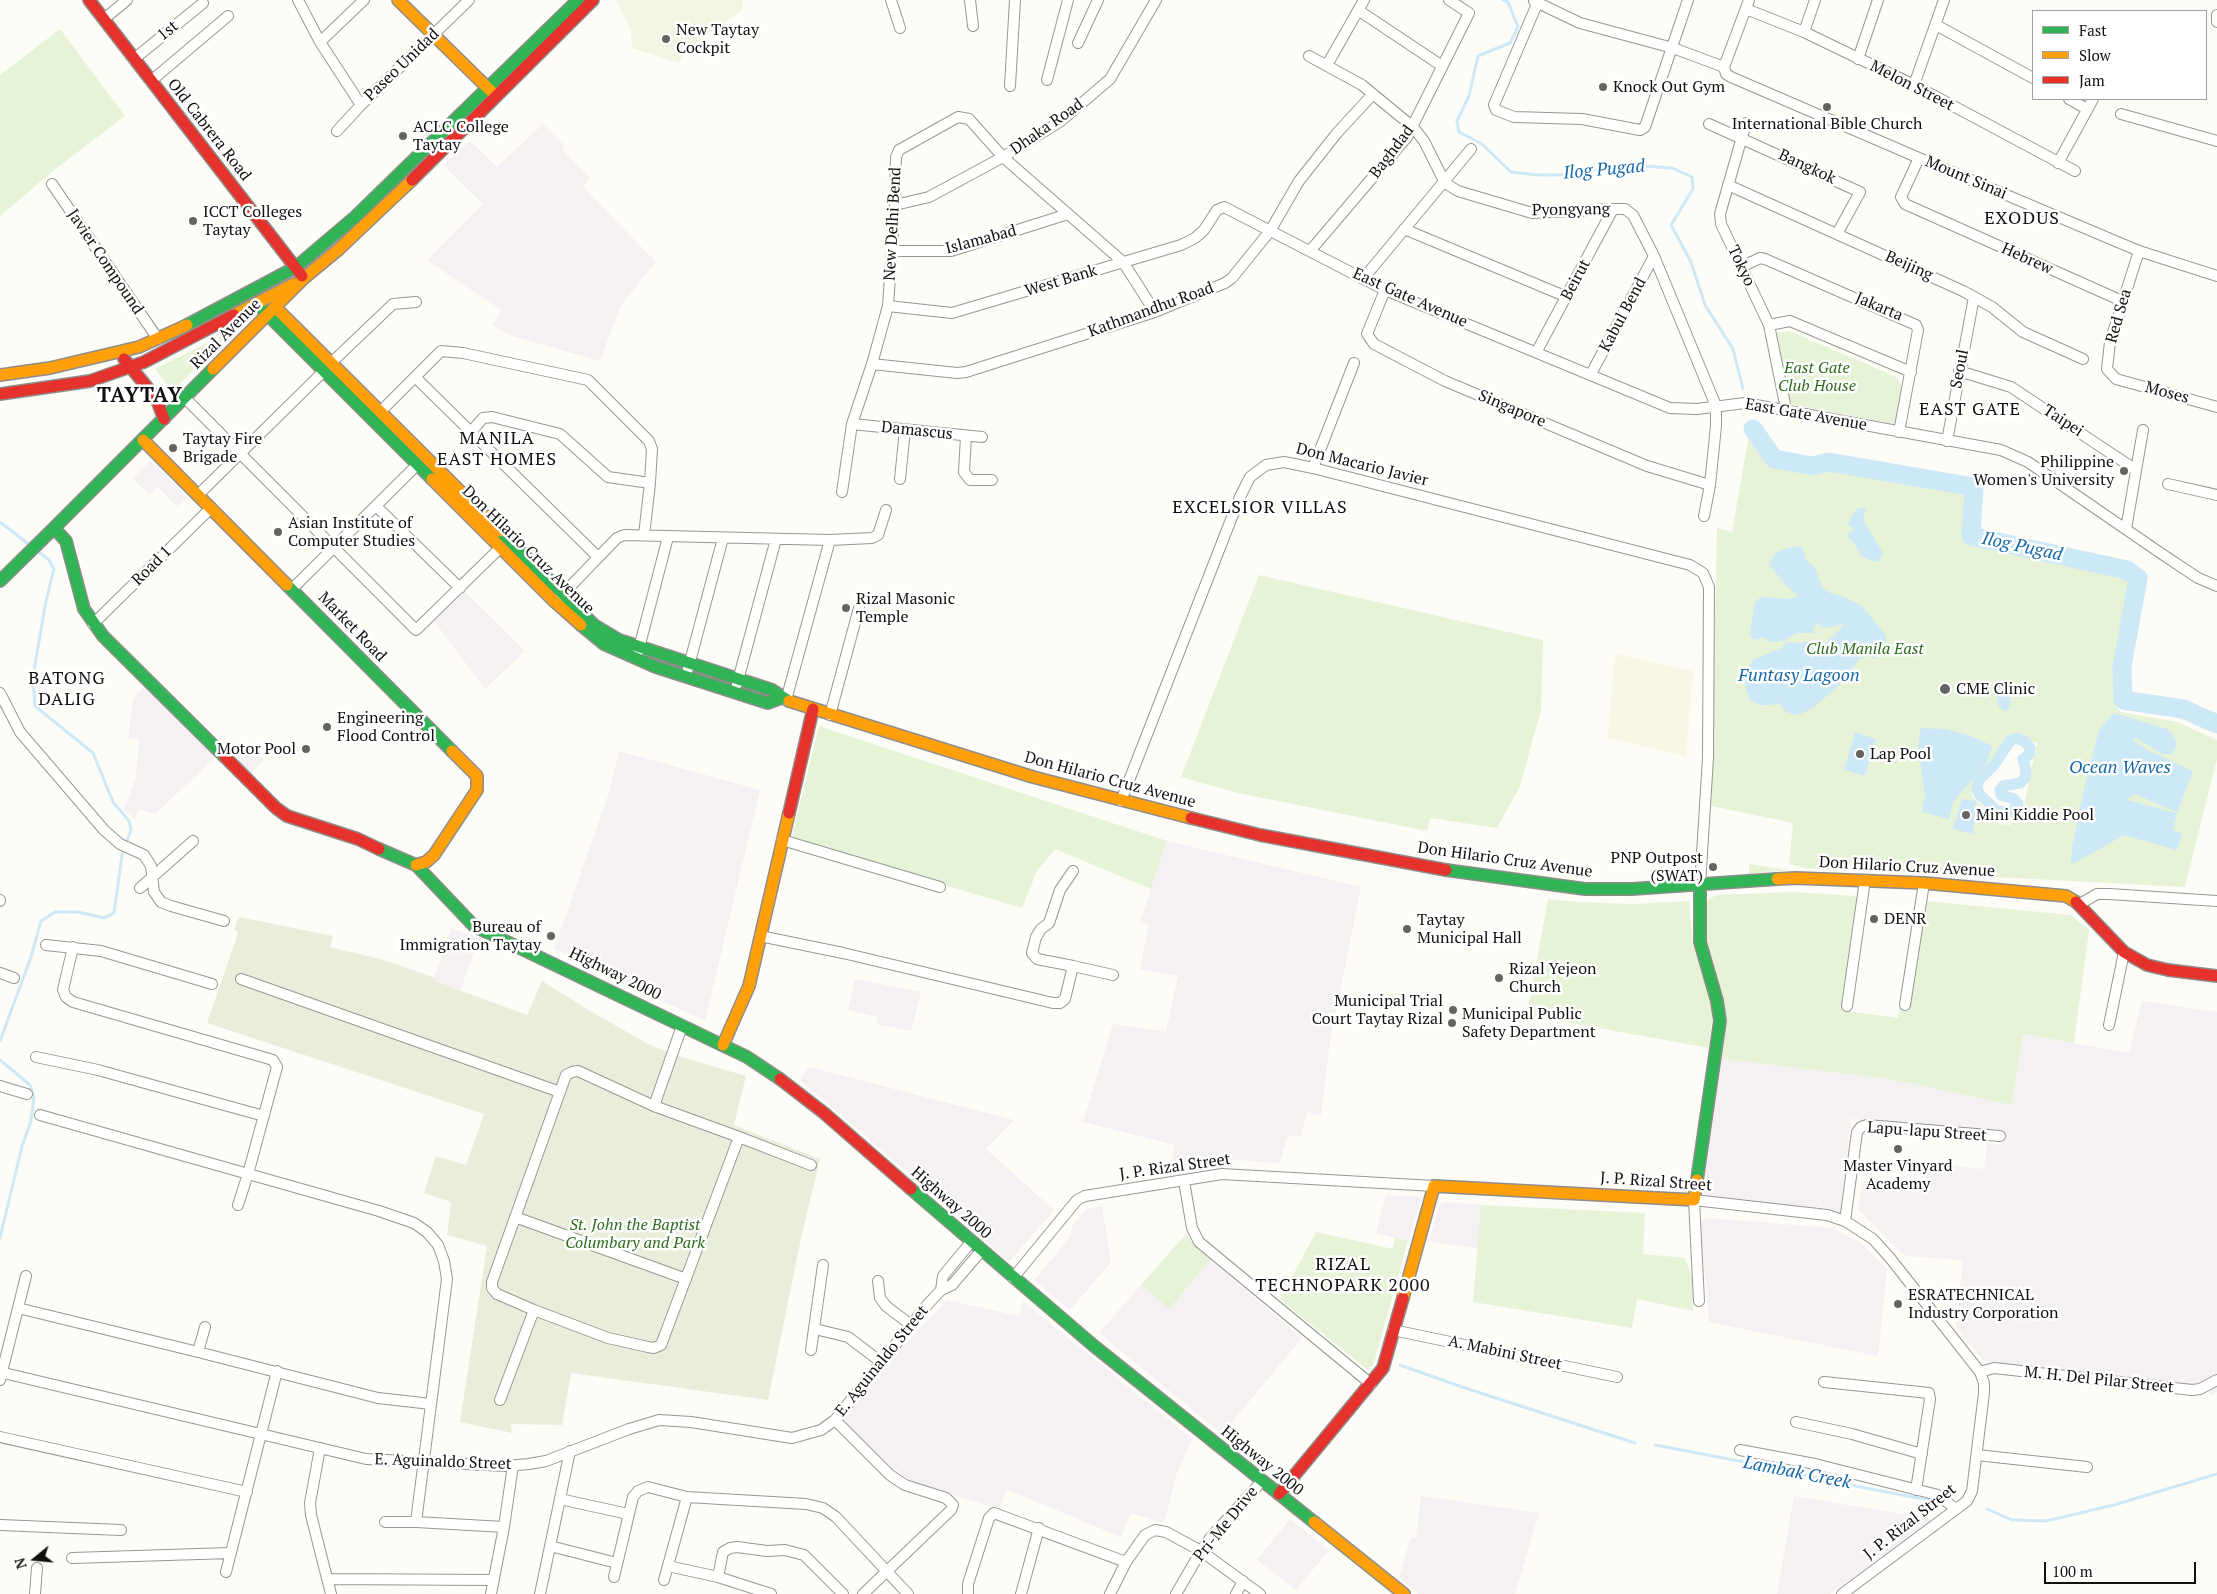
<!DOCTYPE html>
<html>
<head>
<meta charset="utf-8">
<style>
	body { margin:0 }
	#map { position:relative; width:2217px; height:1594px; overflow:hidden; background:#fdfcf7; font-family:"PT Serif",serif }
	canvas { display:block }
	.legend { position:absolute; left:2032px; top:10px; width:175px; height:90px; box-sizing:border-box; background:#fff; border:1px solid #a0a0a0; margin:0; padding:6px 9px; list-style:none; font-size:15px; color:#111 }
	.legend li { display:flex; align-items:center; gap:10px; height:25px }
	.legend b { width:25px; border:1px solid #a0a0a0 }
	.north { position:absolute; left:10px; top:1534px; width:50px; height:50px; -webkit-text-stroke:4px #fff; paint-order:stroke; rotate:253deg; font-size:14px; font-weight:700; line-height:20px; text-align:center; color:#111 }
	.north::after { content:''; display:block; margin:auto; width:18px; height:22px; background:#111; clip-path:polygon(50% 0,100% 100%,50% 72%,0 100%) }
	.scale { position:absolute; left:2044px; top:1562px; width:152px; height:22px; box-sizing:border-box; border:2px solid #111; border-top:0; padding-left:6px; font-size:15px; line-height:18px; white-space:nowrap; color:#111; -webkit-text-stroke:4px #fff; paint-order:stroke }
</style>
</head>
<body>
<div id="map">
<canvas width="2217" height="1594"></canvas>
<ul class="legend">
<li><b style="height:6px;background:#30b455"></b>Fast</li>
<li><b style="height:6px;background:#ff9f0a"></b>Slow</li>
<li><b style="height:6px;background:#e5322d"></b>Jam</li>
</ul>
<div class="north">N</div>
<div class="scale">100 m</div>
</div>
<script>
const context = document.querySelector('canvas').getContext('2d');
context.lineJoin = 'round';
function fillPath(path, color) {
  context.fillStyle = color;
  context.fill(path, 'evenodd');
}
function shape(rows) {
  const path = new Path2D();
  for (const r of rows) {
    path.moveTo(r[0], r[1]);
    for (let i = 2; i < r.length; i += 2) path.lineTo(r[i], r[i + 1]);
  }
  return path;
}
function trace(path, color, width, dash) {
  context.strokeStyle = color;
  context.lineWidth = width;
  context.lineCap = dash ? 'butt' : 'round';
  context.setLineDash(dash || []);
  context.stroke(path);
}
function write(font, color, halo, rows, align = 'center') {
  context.font = font + ' "PT Serif",serif';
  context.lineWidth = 5;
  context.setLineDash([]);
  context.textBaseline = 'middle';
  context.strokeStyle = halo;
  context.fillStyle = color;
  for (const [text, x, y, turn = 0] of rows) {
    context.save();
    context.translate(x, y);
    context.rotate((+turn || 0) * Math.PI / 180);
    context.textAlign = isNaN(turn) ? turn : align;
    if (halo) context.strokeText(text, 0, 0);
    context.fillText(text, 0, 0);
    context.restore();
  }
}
fillPath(shape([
	[543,124,565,146,562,150,590,178,581,188,583,187,656,262,621,305,600,361,509,335,493,325,501,310,427,260,483,204,443,165,470,141,497,167],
	[151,460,187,497,177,507,158,487,149,495,133,478],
	[465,592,525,651,485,689,434,621],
	[144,686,216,757,155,814,139,809,135,819,122,809,128,800,136,777,139,739,128,738,133,699],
	[249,745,264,760,250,774,235,758],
	[619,751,760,790,705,1021,554,949,609,793],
	[1167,841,1361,887,1330,1041,1321,1115,1307,1112,1301,1137,1288,1135,1280,1163,1223,1159,1170,1168,1175,1145,1083,1122,1113,1024,1166,1032,1178,976,1140,969,1149,924,1140,922],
	[451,928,479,938,460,991,433,981],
	[855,979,921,992,911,1031,877,1024,878,1017,848,1010],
	[2142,1001,2217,1012,2217,1392,2211,1395,2203,1381,2191,1387,1984,1361,1956,1328,1963,1260,1907,1256,1899,1251,1858,1209,1863,1181,1923,1191,1927,1163,1984,1169,1987,1143,2002,1145,2004,1132,1851,1119,1840,1213,1826,1208,1707,1199,1703,1190,1722,1059,1889,1079,2012,1105,2023,1034,2129,1053],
	[809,1067,1014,1120,986,1149,1054,1210,1009,1262,940,1200,800,1080],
	[1386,1195,1421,1197,1408,1241,1376,1233],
	[1445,1202,1481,1205,1479,1249,1429,1241,1440,1204],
	[1102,1206,1111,1262,1070,1310,1034,1280,1069,1239,1073,1225,1086,1209],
	[1707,1218,1832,1228,1861,1243,1887,1269,1878,1356,1709,1322,1701,1229,1702,1221],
	[1210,1260,1302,1338,1222,1434,1099,1333,1141,1285,1171,1309],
	[947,1300,1019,1316,1023,1301,1192,1439,1177,1473,1164,1523,1131,1513,1121,1537,1006,1489,1000,1509,932,1489,908,1479,890,1465,842,1419,911,1338],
	[1421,1496,1539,1513,1515,1594,1418,1594,1399,1578,1411,1537,1416,1538],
	[1794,1496,1835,1503,1934,1519,1830,1594,1777,1594],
	[1290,1519,1329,1550,1296,1590,1257,1560]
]), '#f5f0f3');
fillPath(shape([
	[1615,654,1693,671,1686,756,1608,738]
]), '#f9f7e4');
fillPath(shape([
	[60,29,125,116,54,170,0,216,0,75],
	[237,328,172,391,155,369],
	[1789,331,1897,377,1902,386,1895,424,1790,404,1775,333],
	[1749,435,1773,464,1816,471,1833,469,1963,487,1970,494,1965,531,1965,538,1969,541,2124,573,2130,583,2113,696,2115,706,2121,712,2177,722,2217,740,2217,759,2185,887,1882,871,1841,863,1839,871,1804,868,1789,864,1793,823,1711,806,1717,528,1732,532],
	[2011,736,2037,743,2023,811,2010,825,2000,824,1972,796,1973,788,1993,765],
	[1259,575,1543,640,1541,710,1520,786,1497,828,1430,818,1427,831,1238,793,1181,777],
	[819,726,1167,841,1151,889,1055,849,1037,871,1022,908,791,840],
	[1749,864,1788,870,1749,874],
	[1793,892,1857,896,1842,1006,1854,1012,1898,1018,1915,900,2071,915,2089,930,2074,1043,2023,1034,2012,1105,1889,1079,1722,1059,1727,1022,1723,997,1706,936,1707,901,1716,895],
	[1548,899,1578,902,1633,904,1689,901,1693,945,1707,986,1713,1010,1709,1048,1527,1015],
	[1481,1205,1645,1213,1643,1254,1685,1258,1692,1277,1693,1311,1637,1299,1632,1328,1473,1302],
	[1316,1232,1393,1249,1395,1237,1408,1241,1374,1363,1369,1371,1280,1299],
	[1186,1234,1194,1245,1210,1260,1170,1309,1141,1285]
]), '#e7f3d7');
fillPath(shape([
	[239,917,333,936,330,947,380,959,416,971,435,978,434,981,527,1015,542,981,597,1015,652,1046,685,1058,746,1076,734,1125,820,1159,802,1234,768,1400,571,1373,562,1425,511,1424,512,1433,460,1422,487,1246,447,1235,451,1202,424,1193,436,1156,466,1165,484,1114,207,1023,238,933,234,929]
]), '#e9eedb');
fillPath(shape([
	[616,0,743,0,742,10,687,49,679,63,632,48,631,31]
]), '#f0f6e1');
fillPath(shape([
	[1859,508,1866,508,1863,520,1883,553,1879,561,1874,562,1861,556,1854,543,1848,536,1850,531,1855,531,1848,524,1852,515],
	[1799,546,1803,548,1806,560,1815,567,1822,587,1830,593,1845,597,1862,606,1885,634,1886,641,1880,655,1874,659,1869,655,1860,659,1838,686,1813,708,1798,715,1786,712,1779,703,1771,705,1761,705,1750,700,1744,681,1746,671,1753,660,1781,648,1787,642,1800,643,1804,641,1819,645,1825,643,1836,634,1844,624,1826,628,1821,627,1818,622,1814,627,1814,633,1798,633,1789,637,1785,641,1771,642,1763,637,1756,640,1751,638,1750,632,1755,602,1761,597,1792,599,1798,595,1786,586,1769,564,1774,554,1784,549],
	[2001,684,2009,689,2011,705,2008,710,2004,711,1998,705,1996,691,1997,686],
	[2114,713,2167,729,2173,734,2176,742,2176,748,2172,754,2163,754,2134,737,2134,741,2148,750,2193,771,2177,813,2173,830,2182,834,2177,850,2124,835,2071,865,2072,848,2085,785,2099,730],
	[2135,794,2176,812,2176,813,2127,800],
	[1921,728,1945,729,1969,735,1992,746,1987,762,1953,802,1949,819,1922,812,1925,796,1918,747],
	[1855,732,1876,739,1865,776,1844,770],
	[1962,799,1976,801,1973,834,1953,829]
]), '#cde8f7');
trace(shape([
	[1503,0,1508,2,1518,27,1510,43,1478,56,1469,96,1457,121,1459,132,1482,144,1511,172,1538,175,1558,175,1618,167,1644,166,1672,168,1692,177,1693,189,1671,225,1691,262,1705,305,1733,349,1743,389],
	[0,522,31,546],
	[0,1041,31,957,41,921,55,912,78,912,104,918,114,913,122,855,131,830,129,821,113,802,93,753,35,706,33,676,46,601,54,569,49,560,36,550],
	[0,1060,30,1085,34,1097,31,1121,22,1146,0,1238],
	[1400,1365,1462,1387,1635,1443],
	[1655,1445,1792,1471,1824,1480,1939,1502],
	[1987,1509,2012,1520,2046,1521,2114,1505,2217,1474]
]), '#cde8f7', 3);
trace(shape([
	[2017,738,2025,742,2030,748,2029,755,2023,759,2026,770,2025,778,2020,783,2003,786,2000,790,2001,795,2014,799,2018,804,2014,811,2007,812,1997,811,1979,794,1977,787,1979,780,1994,765,2010,741,2017,738]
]), '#cde8f7', 11);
trace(shape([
	[1753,429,1774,459,1813,466,1829,462,1974,487,1971,536,2127,570,2138,578,2122,667,2123,700,2183,709,2217,724]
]), '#cde8f7', 19);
const street = shape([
	[298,0,320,42,361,105],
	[891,0,900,28],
	[970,0,973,26],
	[1534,1,1580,23,1673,48,1724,67],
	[1537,4,1494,105,1496,110,1514,117,1582,119,1640,130,1645,127,1688,0],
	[1746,9,1804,32,1914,85,2075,171],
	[1358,10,1442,66],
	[2217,15,2217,22],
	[104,19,127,0],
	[1936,25,2033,78],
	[1804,32,1815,0],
	[320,42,364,0],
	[1078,43,1098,0],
	[1309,56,1362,85,1413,127,1424,141,1445,183,1458,191,1532,213,1613,209,1625,209,1633,215,1654,256,1716,406,1716,426,1710,485,1704,516],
	[134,59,203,3],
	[1858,59,1878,0],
	[1327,65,1364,0],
	[1724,67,1726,74,1731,77,1919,158,2139,251,2217,276],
	[1724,67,1749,0],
	[1047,80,1068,0],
	[151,81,228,16],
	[1914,85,1944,0],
	[1010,86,1015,0],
	[2069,99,2087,109],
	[2121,114,2217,141],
	[1746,123,1720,214,1721,224,1769,325,1786,409],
	[1709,124,1860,192,1837,234],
	[337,131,361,105,469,0],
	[1919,158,1901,197,1905,204,2122,301],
	[2058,163,2093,99],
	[52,184,158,339],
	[1728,185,1963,291,1992,307,2023,332,2083,359],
	[895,205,929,197,1003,157,1061,121,1110,79,1156,0],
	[1404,229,1567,297],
	[892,251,951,251,1068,214],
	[1310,251,1407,137,1469,13,1449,0],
	[2139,251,2110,342,2107,369,2116,379,2217,407],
	[1741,267,1760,258,1765,259,1916,325,1918,330,1899,432],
	[1363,279,1471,149],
	[1385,290,1367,334,1374,344,1445,381,1647,466,1710,485],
	[888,306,952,313,1181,245,1195,238,1204,230,1217,210,1224,207,1385,290,1670,408,1697,409,1745,403,2001,450,2028,462,2159,552,2198,578,2217,586],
	[1769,325,1790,321,1911,372],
	[1537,351,1613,209],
	[331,363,393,304,416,302],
	[872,364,957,373,966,372,1155,312,1225,283,1232,278,1270,231,1299,181,1337,133,1373,94],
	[1959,371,2011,387,2136,470],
	[1591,374,1654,256],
	[415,377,598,557],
	[185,398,416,630,500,548],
	[380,412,441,351,463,353,588,380,649,441,652,449,650,483,644,535],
	[852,424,982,437],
	[470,433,483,418,492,417,560,434,608,477,650,483],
	[966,436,964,472,970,480,992,480],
	[1947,441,1974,297],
	[1313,468,1354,363],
	[900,479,905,430],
	[2168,484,2217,495],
	[842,492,852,424,872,364,888,306,895,205,896,157,899,150,958,117,969,119,1003,157,1123,262,1155,312],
	[198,495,324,371],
	[376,506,460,588],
	[2126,529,2143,430],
	[292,589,417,465],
	[559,598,617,538,624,535,830,540,872,538,878,535,886,510],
	[93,624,211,508],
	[638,652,668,537],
	[688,669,723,538],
	[737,684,776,539],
	[0,693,20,732,104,830,120,844,144,855,151,866,154,892,161,902,171,906,224,921],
	[786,700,830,540],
	[830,715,859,608],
	[1121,801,1239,499,1250,477,1266,465,1284,462,1313,468,1690,565,1703,573,1709,587,1708,758,1700,885],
	[782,840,940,887],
	[140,888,193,841],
	[0,900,0,901],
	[2080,904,2097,894,2109,894,2217,901],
	[760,936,843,953,1053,1003,1060,1003,1065,999,1073,966,1113,975],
	[46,945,101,951,212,984],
	[73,947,63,990,66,997,73,1002,273,1060,277,1067,248,1174,238,1205],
	[1073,966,1037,959,1032,953,1036,937,1041,929,1049,923,1060,890,1073,871],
	[0,973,14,978],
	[241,979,560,1092],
	[1905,1005,1924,883],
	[1847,1006,1865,880],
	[2109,1025,2124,952],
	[36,1057,98,1070,264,1116],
	[0,1086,27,1094],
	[654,1106,682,1026],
	[40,1115,379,1211,414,1223,427,1232,438,1245,444,1261,447,1279,416,1522],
	[739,1137,661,1345,654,1348,648,1347,608,1338,534,1310,497,1294,492,1288,492,1282,566,1075,572,1072,578,1071,654,1106,739,1137,811,1165],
	[1184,1181,1192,1228,1199,1242,1371,1384],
	[515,1217,686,1279],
	[1845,1221,1857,1132,1861,1127,1867,1125,2000,1136],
	[1013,1278,1077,1200,1085,1196,1222,1174,1434,1186],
	[878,1281,880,1298,886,1306,911,1325],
	[941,1290,943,1276,971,1242],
	[1699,1301,1694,1200,1827,1215,1845,1221,1873,1239,1890,1258,1980,1372,1984,1383,1984,1393,1972,1491,1967,1501,1842,1594],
	[18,1308,198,1352,378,1398,431,1404],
	[815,1329,848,1337,881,1362],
	[1393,1330,1617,1377],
	[811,1350,823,1265],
	[198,1352,205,1327],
	[0,1372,366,1459,504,1466,529,1464,546,1461,629,1429,659,1420,691,1422,792,1438,821,1430,835,1420,928,1304,941,1290,952,1285,981,1251],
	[1980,1372,1994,1368,2192,1390,2200,1389,2217,1380],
	[0,1380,26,1276],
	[1824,1382,1929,1393,1930,1399,1916,1490],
	[500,1400,534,1310],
	[835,1420,890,1475,905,1485,946,1498,953,1505,951,1510,863,1594],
	[1796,1422,1852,1434,1922,1454],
	[0,1437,247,1492],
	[320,1448,310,1503,311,1515,331,1594],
	[1740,1450,1815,1464,1938,1495,1956,1509],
	[1977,1455,2087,1467],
	[560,1499,628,1514],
	[385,1522,416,1522,504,1527],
	[0,1525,121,1530],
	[550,1546,617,1563],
	[72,1558,231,1553],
	[668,1566,718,1577,771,1594],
	[226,1572,277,1371],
	[614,1577,633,1497,638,1491,648,1487,687,1497,806,1504,823,1508,836,1517,908,1594],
	[718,1577,723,1552,730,1548,737,1547,767,1551,785,1550,804,1555,843,1594],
	[328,1579,493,1580],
	[664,1580,687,1497],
	[35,1594,37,1568],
	[491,1594,504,1527,513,1465],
	[540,1594,570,1451],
	[968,1594,968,1584,989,1518,994,1513,1126,1562],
	[1021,1594,1039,1528],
	[1110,1594,1126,1562,1145,1535,1155,1530,1166,1532,1201,1551,1260,1594],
	[1176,1594,1201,1551,1211,1537,1262,1481],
	[1236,1594,1243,1581]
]);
const fast = shape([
	[260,307,432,479],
	[187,325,296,267,355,217,578,0],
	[213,369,54,528,66,541,84,609,103,636,225,757],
	[500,531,594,625,619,640,772,690,789,701],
	[0,581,54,528],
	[287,585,452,751],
	[581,625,604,644,656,667,768,703,781,698],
	[379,849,416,865,474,926,747,1057,780,1079],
	[1446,870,1585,889,1632,889,1777,879],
	[1697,1180,1720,1021,1717,1001,1700,942,1700,885],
	[911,1189,1094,1346,1314,1522]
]);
const slow = shape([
	[398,0,496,96],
	[276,308,500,531],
	[234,315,294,284],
	[213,369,304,278,339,249,412,180],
	[0,375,50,368,139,347,187,325],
	[143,440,287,585],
	[432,479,555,602,581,625],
	[789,701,1033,777,1191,818],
	[416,865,426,862,434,855,477,790,477,776,452,751],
	[1777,879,1796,878,1924,883,2066,896,2076,902],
	[723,1045,749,986,789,813],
	[1403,1298,1434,1186,1694,1200,1697,1180],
	[1314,1522,1404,1594]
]);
const jam = shape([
	[89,0,302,276],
	[412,180,593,0],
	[124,359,156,398,164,419],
	[0,394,90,381,144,362,234,315],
	[225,757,276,808,287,816,358,839,379,849],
	[789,813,813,709],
	[1191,818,1260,835,1446,870],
	[2076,902,2124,952,2147,965,2168,970,2217,976],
	[780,1079,824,1113,911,1189],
	[1279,1494,1383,1368,1403,1298]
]);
trace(street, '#979795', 12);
trace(fast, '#8e8d8b', 14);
trace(slow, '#8e8d8b', 14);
trace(jam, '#8e8d8b', 14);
trace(street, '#fffffe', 10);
trace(fast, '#30b455', 11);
trace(slow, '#ff9f0a', 11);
trace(jam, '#e5322d', 11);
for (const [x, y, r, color] of [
	[666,39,5,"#646362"],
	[1603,87,5,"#646362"],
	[1827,107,5,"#646362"],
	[403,136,5,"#646362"],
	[193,221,5,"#646362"],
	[173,448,5,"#646362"],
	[2124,471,5,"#646362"],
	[278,532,5,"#646362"],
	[846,608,5,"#646362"],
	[1945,689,6,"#646362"],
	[327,727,5,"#646362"],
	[306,749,5,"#646362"],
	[1860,754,5,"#646362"],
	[1966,815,5,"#646362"],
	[1713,867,5,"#646362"],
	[1874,919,5,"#646362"],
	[1407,929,5,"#646362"],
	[551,936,5,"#646362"],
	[1499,978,5,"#646362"],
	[1453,1010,5,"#646362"],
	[1452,1023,5,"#646362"],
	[1898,1149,5,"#646362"],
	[1898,1304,5,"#646362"]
]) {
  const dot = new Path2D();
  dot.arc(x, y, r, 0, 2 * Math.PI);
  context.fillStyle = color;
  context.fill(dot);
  trace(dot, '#fff', 2);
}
write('16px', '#111', '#fff', [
	["New Taytay",676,30],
	["Cockpit",676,48],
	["Knock Out Gym",1613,87],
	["International Bible Church",1827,124,"center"],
	["ACLC College",413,127],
	["Taytay",413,145],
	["ICCT Colleges",203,212],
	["Taytay",203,230],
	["Taytay Fire",183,439],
	["Brigade",183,457],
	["Philippine",2114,462,"right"],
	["Women's University",2114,480,"right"],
	["Asian Institute of",288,523],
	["Computer Studies",288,541],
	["Rizal Masonic",856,599],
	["Temple",856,617],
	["CME Clinic",1956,689],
	["Engineering",337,718],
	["Flood Control",337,736],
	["Motor Pool",296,749,"right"],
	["Lap Pool",1870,754],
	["Mini Kiddie Pool",1976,815],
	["PNP Outpost",1703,858,"right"],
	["(SWAT)",1703,876,"right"],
	["DENR",1884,919],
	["Taytay",1417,920],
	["Municipal Hall",1417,938],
	["Bureau of",541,927,"right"],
	["Immigration Taytay",541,945,"right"],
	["Rizal Yejeon",1509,969],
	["Church",1509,987],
	["Municipal Trial",1443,1001,"right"],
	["Court Taytay Rizal",1443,1019,"right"],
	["Municipal Public",1462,1014],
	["Safety Department",1462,1032],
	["Master Vinyard",1898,1166,"center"],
	["Academy",1898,1184,"center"],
	["ESRATECHNICAL",1908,1295],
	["Industry Corporation",1908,1313]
], 'left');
write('16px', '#111', '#fff', [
	["1st",168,31,-39],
	["Paseo Unidad",402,65,-44],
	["Melon Street",1912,86,27],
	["Dhaka Road",1047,127,-35],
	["Old Cabrera Road",209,130,52],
	["Baghdad",1392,152,-53],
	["Bangkok",1807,167,25],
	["Mount Sinai",1966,178,23],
	["Pyongyang",1571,210,-1],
	["New Delhi Bend",893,224,-87],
	["Islamabad",981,240,-15],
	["Hebrew",2027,259,24],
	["Javier Compound",105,262,56],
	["Tokyo",1741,266,65],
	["Beijing",1909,266,24],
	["Beirut",1576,280,-62],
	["West Bank",1061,281,-17],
	["East Gate Avenue",1410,298,24],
	["Jakarta",1879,307,23],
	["Kathmandhu Road",1151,310,-20],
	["Kabul Bend",1623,315,-62],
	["Red Sea",2119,316,-74],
	["Rizal Avenue",226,334,-45],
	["Seoul",1960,369,-79],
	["Moses",2167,393,15],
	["Singapore",1512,409,23],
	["East Gate Avenue",1806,415,10],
	["Taipei",2063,421,33],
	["Damascus",917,431,6],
	["Don Macario Javier",1362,465,14],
	["Don Hilario Cruz Avenue",528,550,44],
	["Road 1",152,566,-45],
	["Market Road",352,627,46],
	["Don Hilario Cruz Avenue",1110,780,15],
	["Don Hilario Cruz Avenue",1505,860,8],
	["Don Hilario Cruz Avenue",1907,867,3],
	["Highway 2000",615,974,26],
	["Lapu-lapu Street",1927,1132,4],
	["J. P. Rizal Street",1175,1167,-8],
	["J. P. Rizal Street",1656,1182,4],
	["Highway 2000",951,1203,41],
	["A. Mabini Street",1505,1353,12],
	["E. Aguinaldo Street",882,1361,-51],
	["M. H. Del Pilar Street",2099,1380,6],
	["Highway 2000",1262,1461,39],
	["E. Aguinaldo Street",443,1462,2],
	["J. P. Rizal Street",1910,1522,-38],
	["Pri-Me Drive",1226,1524,-51]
]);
write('italic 16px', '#2f6b1f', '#fff', [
	["East Gate",1817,368],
	["Club House",1817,386],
	["Club Manila East",1865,649],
	["St. John the Baptist",635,1225],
	["Columbary and Park",635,1243]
]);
write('italic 18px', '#1768a6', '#fff', [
	["Ilog Pugad",1604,170,-5],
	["Ilog Pugad",2022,547,12],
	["Funtasy Lagoon",1799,676],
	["Ocean Waves",2120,768],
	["Lambak Creek",1797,1473,11]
]);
context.letterSpacing = '1px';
write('18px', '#111', '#fff', [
	["EXODUS",2022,219],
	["EAST GATE",1970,410],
	["MANILA",497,439],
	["EAST HOMES",497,460],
	["EXCELSIOR VILLAS",1260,508],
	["BATONG",67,679],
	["DALIG",67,700],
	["RIZAL",1343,1265],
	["TECHNOPARK 2000",1343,1286]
]);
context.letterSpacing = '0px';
context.letterSpacing = '1px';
write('bold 21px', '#111', '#fff', [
	["TAYTAY",140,396]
]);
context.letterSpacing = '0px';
</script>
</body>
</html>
